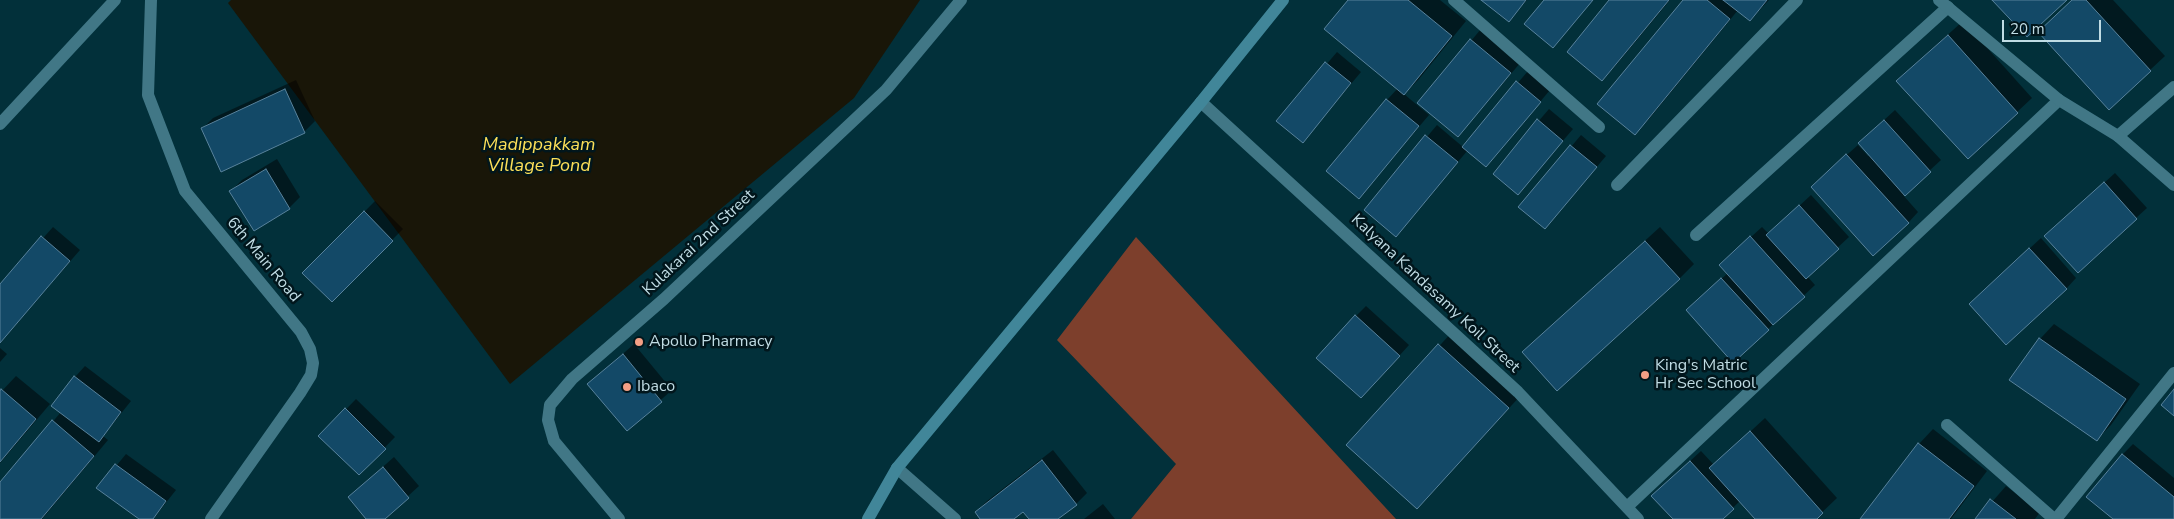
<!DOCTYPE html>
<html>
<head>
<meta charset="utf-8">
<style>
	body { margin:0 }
	#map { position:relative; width:2174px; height:519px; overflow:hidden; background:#02303a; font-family:"Nunito Sans",sans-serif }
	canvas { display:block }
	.scale { position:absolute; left:2002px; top:20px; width:99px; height:22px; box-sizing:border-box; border:2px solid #c0dce4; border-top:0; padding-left:6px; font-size:15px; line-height:18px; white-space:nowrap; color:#c0dce4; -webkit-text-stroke:4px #01161c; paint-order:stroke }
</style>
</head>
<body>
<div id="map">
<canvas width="2174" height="519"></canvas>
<div class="scale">20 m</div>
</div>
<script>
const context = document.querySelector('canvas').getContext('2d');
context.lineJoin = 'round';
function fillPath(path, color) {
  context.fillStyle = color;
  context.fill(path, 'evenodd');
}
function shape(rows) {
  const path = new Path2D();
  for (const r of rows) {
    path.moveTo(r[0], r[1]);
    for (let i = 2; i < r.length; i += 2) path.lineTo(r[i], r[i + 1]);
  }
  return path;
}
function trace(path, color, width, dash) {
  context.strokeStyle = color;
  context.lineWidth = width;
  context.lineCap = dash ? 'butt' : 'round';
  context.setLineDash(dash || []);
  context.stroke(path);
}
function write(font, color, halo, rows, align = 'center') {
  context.font = font + ' "Nunito Sans",sans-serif';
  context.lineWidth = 5;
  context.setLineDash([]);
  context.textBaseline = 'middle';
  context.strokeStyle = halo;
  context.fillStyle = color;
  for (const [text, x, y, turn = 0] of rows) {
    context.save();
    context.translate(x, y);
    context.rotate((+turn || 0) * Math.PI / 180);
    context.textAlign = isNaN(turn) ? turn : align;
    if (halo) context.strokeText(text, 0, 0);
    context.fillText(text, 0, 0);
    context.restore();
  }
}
fillPath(shape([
	[1136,237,1396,519,1131,519,1176,464,1057,340]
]), '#7d3f2c');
fillPath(shape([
	[231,0,920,0,854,98,510,384,228,3]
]), '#191608');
fillPath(shape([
	[1350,0,1440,0,1466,21,1419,79,1404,94,1429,115,1359,197,1387,100,1398,88],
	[1483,0,1527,0,1509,20],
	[1611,0,1670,0,1616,65,1602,80],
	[1685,0,1769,0,1750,20,1738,10,1649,119,1634,133],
	[2073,0,2113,0,2165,56,2150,70],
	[1963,21,2032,98,1968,158,1912,67],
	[1481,29,1521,62,1458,136,1419,103],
	[1337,52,1361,72,1303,141,1278,121],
	[1528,71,1550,90,1486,166,1468,150,1396,235,1365,210,1437,125,1463,147],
	[296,80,315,121,304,132,202,129,213,118],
	[1549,109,1573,129,1518,193,1494,173],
	[1895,110,1941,160,1903,195,1918,212,1908,223,1823,176,1858,145,1868,156,1870,155,1870,133],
	[1581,135,1606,156,1545,228,1520,207],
	[277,159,300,197,289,208,231,191,242,180],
	[2115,173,2147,208,2136,218,2057,226],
	[1811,195,1849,237,1807,276,1815,285,1734,361,1698,300,1728,273,1731,255,1762,227,1769,234],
	[375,201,403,229,332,300,304,273],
	[53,227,80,250,0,342,0,286],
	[1660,227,1694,264,1679,279,1538,338],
	[2041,238,2076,278,2066,289,1981,293],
	[1366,306,1409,345,1372,386,1356,316],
	[2054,324,2140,384,2111,425,2097,439,2040,339],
	[1454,330,1523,393,1417,508,1348,445],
	[634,344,672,390,627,430,589,384],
	[0,348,7,354,0,362],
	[85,366,131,401,103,436,108,440,42,519,0,519,0,484,61,412,75,377],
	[16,376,50,404,0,463,0,393],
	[356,399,395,437,359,474,320,436],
	[1765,418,1837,498,1815,519,1756,519,1740,501,1721,519,1674,519,1664,485,1701,451,1714,465],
	[1933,429,1987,471,1951,519,1861,519,1919,444],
	[2133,444,2174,478,2174,519,2114,519,2122,455],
	[1053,450,1087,493,1076,504,1056,519,1030,519,1023,510,1012,519,982,519,976,512,987,501],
	[126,454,176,490,153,519,141,519,98,488],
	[394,457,419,486,383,519,368,519,360,487],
	[2006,486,2040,512,2035,519,1977,519],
	[1103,504,1115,519,1084,519]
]), '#0007');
const building = shape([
	[1348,0,1408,0,1452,36,1404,95,1324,29,1348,0],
	[1481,0,1526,0,1509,22,1481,0],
	[1544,0,1593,0,1553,48,1524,24,1544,0],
	[1609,0,1669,0,1602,81,1567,52,1609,0],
	[1683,0,1707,0,1730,19,1635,135,1597,104,1683,0],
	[1723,0,1767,0,1750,21,1723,0],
	[1992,0,2067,0,2027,37,1992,0],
	[2072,0,2086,0,2151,71,2109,110,2038,32,2072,0],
	[1948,35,2018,113,1968,159,1896,81,1948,35],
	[1470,39,1511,73,1458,137,1417,103,1470,39],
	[1325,62,1351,83,1303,143,1276,121,1325,62],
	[1516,81,1541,102,1486,167,1462,147,1516,81],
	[285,89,305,133,221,172,201,128,285,89],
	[1386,99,1419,126,1359,199,1326,171,1386,99],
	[1537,119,1563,141,1518,195,1493,174,1537,119],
	[1884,120,1931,172,1905,196,1858,143,1884,120],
	[1425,135,1458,162,1396,237,1364,210,1425,135],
	[1570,145,1597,167,1545,229,1518,207,1570,145],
	[1846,154,1909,223,1873,256,1811,187,1846,154],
	[266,169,290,209,254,231,229,191,266,169],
	[2104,182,2137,219,2078,273,2044,236,2104,182],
	[1799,205,1839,249,1806,279,1766,235,1799,205],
	[364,211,393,241,332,302,302,273,364,211],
	[41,236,70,261,0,343,0,284,41,236],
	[1750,236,1805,297,1773,325,1719,265,1750,236],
	[1645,241,1680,279,1557,391,1522,352,1645,241],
	[2029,248,2067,289,2006,345,1969,304,2029,248],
	[1721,278,1769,330,1733,363,1686,310,1721,278],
	[1355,315,1400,356,1361,398,1316,358,1355,315],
	[2039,338,2126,399,2097,441,2009,380,2039,338],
	[1438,344,1509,408,1417,509,1346,445,1438,344],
	[623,354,662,402,627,431,587,384,623,354],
	[74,376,121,412,99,442,51,406,74,376],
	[1,389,36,419,0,462,0,391,1,389],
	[2174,389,2174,416,2161,405,2174,389],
	[345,408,386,449,359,475,318,436,345,408],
	[52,420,94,456,41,519,0,519,0,482,52,420],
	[1750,431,1823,513,1817,519,1755,519,1709,468,1750,431],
	[1918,443,1974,486,1949,519,1860,519,1918,443],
	[2122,454,2174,497,2174,519,2113,519,2086,497,2122,454],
	[1042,460,1077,505,1058,519,1029,519,1023,512,1014,519,980,519,975,512,1042,460],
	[1690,461,1734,509,1723,519,1673,519,1651,496,1690,461],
	[115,464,166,501,153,519,139,519,96,488,115,464],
	[383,467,409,498,385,519,366,519,348,497,383,467],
	[1990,499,2016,519,1975,519,1990,499]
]);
fillPath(building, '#134967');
trace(building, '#58829c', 1);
trace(shape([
	[151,0,148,95,185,191,301,332,310,349,313,363,311,375,300,393,211,519],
	[1454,0,1599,127],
	[1201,102,1518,392,1638,519],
	[0,124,115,0],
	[2118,136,2174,87],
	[1617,185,1797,0],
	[1696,235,1948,7],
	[1947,425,2054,519],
	[897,468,955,519],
	[1627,507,2059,100],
	[619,519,554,441,548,420,550,405,572,379,664,299,886,90,961,0],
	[2056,519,2174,373]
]), '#417786', 12);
trace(shape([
	[1939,0,2059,100,2118,136,2174,185]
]), '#417786', 12);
trace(shape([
	[868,519,897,468,1201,102,1283,0]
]), '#418699', 12);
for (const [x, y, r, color] of [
	[639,342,5,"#f39f85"],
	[1645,375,5,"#f39f85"],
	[627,387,5,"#f39f85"]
]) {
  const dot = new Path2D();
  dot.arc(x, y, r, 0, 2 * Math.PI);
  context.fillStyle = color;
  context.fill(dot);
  trace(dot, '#01161c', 2);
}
write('16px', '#c0dce4', '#01161c', [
	["Kulakarai 2nd Street",699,243,-43],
	["6th Main Road",263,260,50],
	["Kalyana Kandasamy Koil Street",1435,294,43]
]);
write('16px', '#c0dce4', '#01161c', [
	["Apollo Pharmacy",649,342],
	["King's Matric",1655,366],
	["Hr Sec School",1655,384],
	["Ibaco",637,387]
], 'left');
write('italic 18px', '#fce059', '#01161c', [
	["Madippakkam",539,146],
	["Village Pond",539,167]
]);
</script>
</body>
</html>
